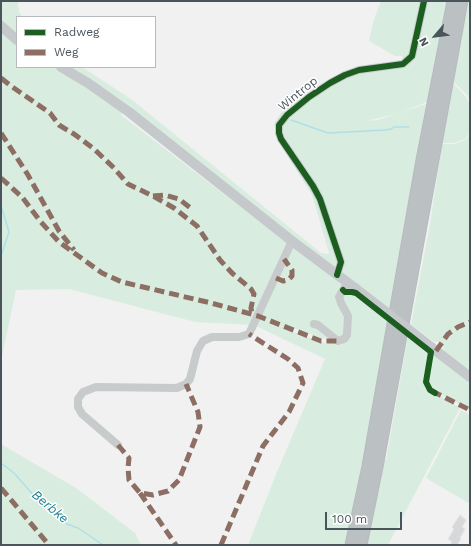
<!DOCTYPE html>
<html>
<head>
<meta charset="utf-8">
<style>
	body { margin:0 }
	#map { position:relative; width:471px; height:546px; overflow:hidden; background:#f1f1f1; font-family:"Work Sans",sans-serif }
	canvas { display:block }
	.frame { position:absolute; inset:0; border:2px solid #4a545b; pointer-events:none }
	.legend { position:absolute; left:16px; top:16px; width:140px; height:52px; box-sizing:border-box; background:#fff; border:1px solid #b7bbbd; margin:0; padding:5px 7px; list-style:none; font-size:12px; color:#4a545b }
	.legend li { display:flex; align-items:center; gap:8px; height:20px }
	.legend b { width:20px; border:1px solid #b7bbbd }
	.north { position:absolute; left:415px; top:16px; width:40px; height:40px; -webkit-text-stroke:3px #fff; paint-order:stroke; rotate:242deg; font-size:11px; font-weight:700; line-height:16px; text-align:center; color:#4a545b }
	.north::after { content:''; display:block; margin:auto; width:14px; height:18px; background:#4a545b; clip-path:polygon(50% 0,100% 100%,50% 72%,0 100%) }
	.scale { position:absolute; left:325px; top:512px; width:77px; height:18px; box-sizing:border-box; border:2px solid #4a545b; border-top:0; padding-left:5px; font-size:12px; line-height:14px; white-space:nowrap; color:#4a545b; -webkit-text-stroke:3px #fff; paint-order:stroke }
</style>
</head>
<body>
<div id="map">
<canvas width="471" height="546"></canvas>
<div class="frame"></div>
<ul class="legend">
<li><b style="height:5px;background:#1b5e20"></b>Radweg</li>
<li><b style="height:5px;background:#8d6e63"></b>Weg</li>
</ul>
<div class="north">N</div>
<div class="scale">100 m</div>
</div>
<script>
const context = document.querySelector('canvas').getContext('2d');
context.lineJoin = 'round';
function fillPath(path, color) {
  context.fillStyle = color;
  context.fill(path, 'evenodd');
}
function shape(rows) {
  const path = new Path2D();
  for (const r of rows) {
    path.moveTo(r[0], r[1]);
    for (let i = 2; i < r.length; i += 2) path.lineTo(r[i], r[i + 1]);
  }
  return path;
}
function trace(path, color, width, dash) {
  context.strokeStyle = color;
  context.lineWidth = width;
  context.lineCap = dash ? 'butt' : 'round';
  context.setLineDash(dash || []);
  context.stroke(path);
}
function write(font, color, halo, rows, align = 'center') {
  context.font = font + ' "Work Sans",sans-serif';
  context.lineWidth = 3;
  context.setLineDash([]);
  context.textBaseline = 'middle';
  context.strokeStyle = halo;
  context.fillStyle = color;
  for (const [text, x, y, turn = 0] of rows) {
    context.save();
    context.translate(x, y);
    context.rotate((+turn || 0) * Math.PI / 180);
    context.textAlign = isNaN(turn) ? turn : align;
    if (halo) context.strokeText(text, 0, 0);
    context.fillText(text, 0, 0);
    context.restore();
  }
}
fillPath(shape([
	[1,1,18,1,19,12,23,17,17,17,17,67,82,67,131,99,321,253,328,254,329,253,312,195,277,139,274,124,280,114,298,99,308,93,309,96,294,108,295,110,313,96,343,78,359,72,392,67,410,62,408,56,403,61,402,56,395,56,369,41,374,19,381,1,447,1,427,102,396,114,366,121,378,120,426,104,389,309,358,284,343,274,340,258,337,258,338,262,336,268,334,268,181,148,126,107,121,115,286,242,340,282,342,285,338,293,338,299,347,318,346,331,342,337,337,339,321,338,293,328,291,331,327,344,344,340,350,332,350,318,349,312,341,299,342,294,344,292,354,294,389,322,364,454,386,460,408,335,470,383,470,410,427,387,460,408,388,545,248,545,277,472,325,359,254,325,195,322,69,289,16,290,1,361],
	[469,1,470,1,470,102,468,96,453,81],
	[452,82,466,97,470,104,470,133,465,139,454,143,442,143],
	[470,135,470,372,444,352,442,344,439,342,434,342,411,325,430,224,442,144,455,144,465,140],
	[461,410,470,415,470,504,426,478],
	[1,444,76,488,135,533,141,545,1,545]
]), '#d8eddf');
trace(shape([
	[291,120,328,133,385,130,391,129,394,127,409,127],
	[1,206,9,232,1,256],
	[1,463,14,473,36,498,57,512,67,524,78,528,103,545]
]), '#b1dfe6', 1.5);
const building = shape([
	[460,515,466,520,462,527,465,529,460,538,461,539,457,545,450,545,452,542,448,539,454,529,452,527,460,515]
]);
fillPath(building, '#d7d8d9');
trace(building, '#e2e3e3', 1);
const highway = shape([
	[351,545,368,466,422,160,453,1],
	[361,545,377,467,462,1]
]);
trace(highway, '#b7bbbf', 13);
trace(shape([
	[337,275,341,262,320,199,313,186,281,139,279,133,279,125,287,115,309,97,330,83,345,75,359,70,403,64,412,56,424,1],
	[314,324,318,325,338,341,344,339,347,335,348,316,341,303,339,297,347,283],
	[118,445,82,414,78,407,78,399,83,392,96,387,177,388,186,384,190,379,197,351,203,341,212,337,239,337,249,334,292,241]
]), '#c8cbcc', 8);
trace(shape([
	[1,26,17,40],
	[61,67,88,83,129,112,292,241,355,288],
	[431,347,470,377]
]), '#c6c9cb', 10);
trace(highway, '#bbc0c3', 11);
trace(shape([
	[355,288,431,347]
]), '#c6c9cb', 10);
trace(shape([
	[1,78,11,86,50,113,59,125,74,134,94,149,114,168,128,184,153,196,174,208,197,226,220,260,232,273,251,289,254,294,251,308,252,314],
	[1,133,28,175,59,231,74,250],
	[1,178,22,197,40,221,59,242,102,273,122,282,211,303,258,316,321,341,338,341],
	[153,196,165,195,179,199,193,210],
	[276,278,283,281,288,280,292,276,292,270,284,259],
	[436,351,448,334,458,327,470,322],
	[432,391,470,410],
	[118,445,129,458,128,468,129,480,140,493,153,495,168,491,179,480,200,427,198,412,186,384],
	[1,488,49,545],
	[140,493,176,545],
	[221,545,263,446,289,412,303,383,298,368,288,359,249,334]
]), '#8d6e63', 5, [10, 5]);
trace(shape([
	[337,275,341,262,320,199,313,186,281,139,279,133,279,125,287,115,309,97,330,83,345,75,359,70,403,64,412,56,424,1],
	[343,290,345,292,352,292,356,293,431,352,426,382,430,390,435,393]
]), '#1b5e20', 6);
write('12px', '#4a545b', '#fff', [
	["Wintrop",298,94,-39]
]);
write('italic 13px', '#1d8292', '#fff', [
	["Berbke",50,507,40]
]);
</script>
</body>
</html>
